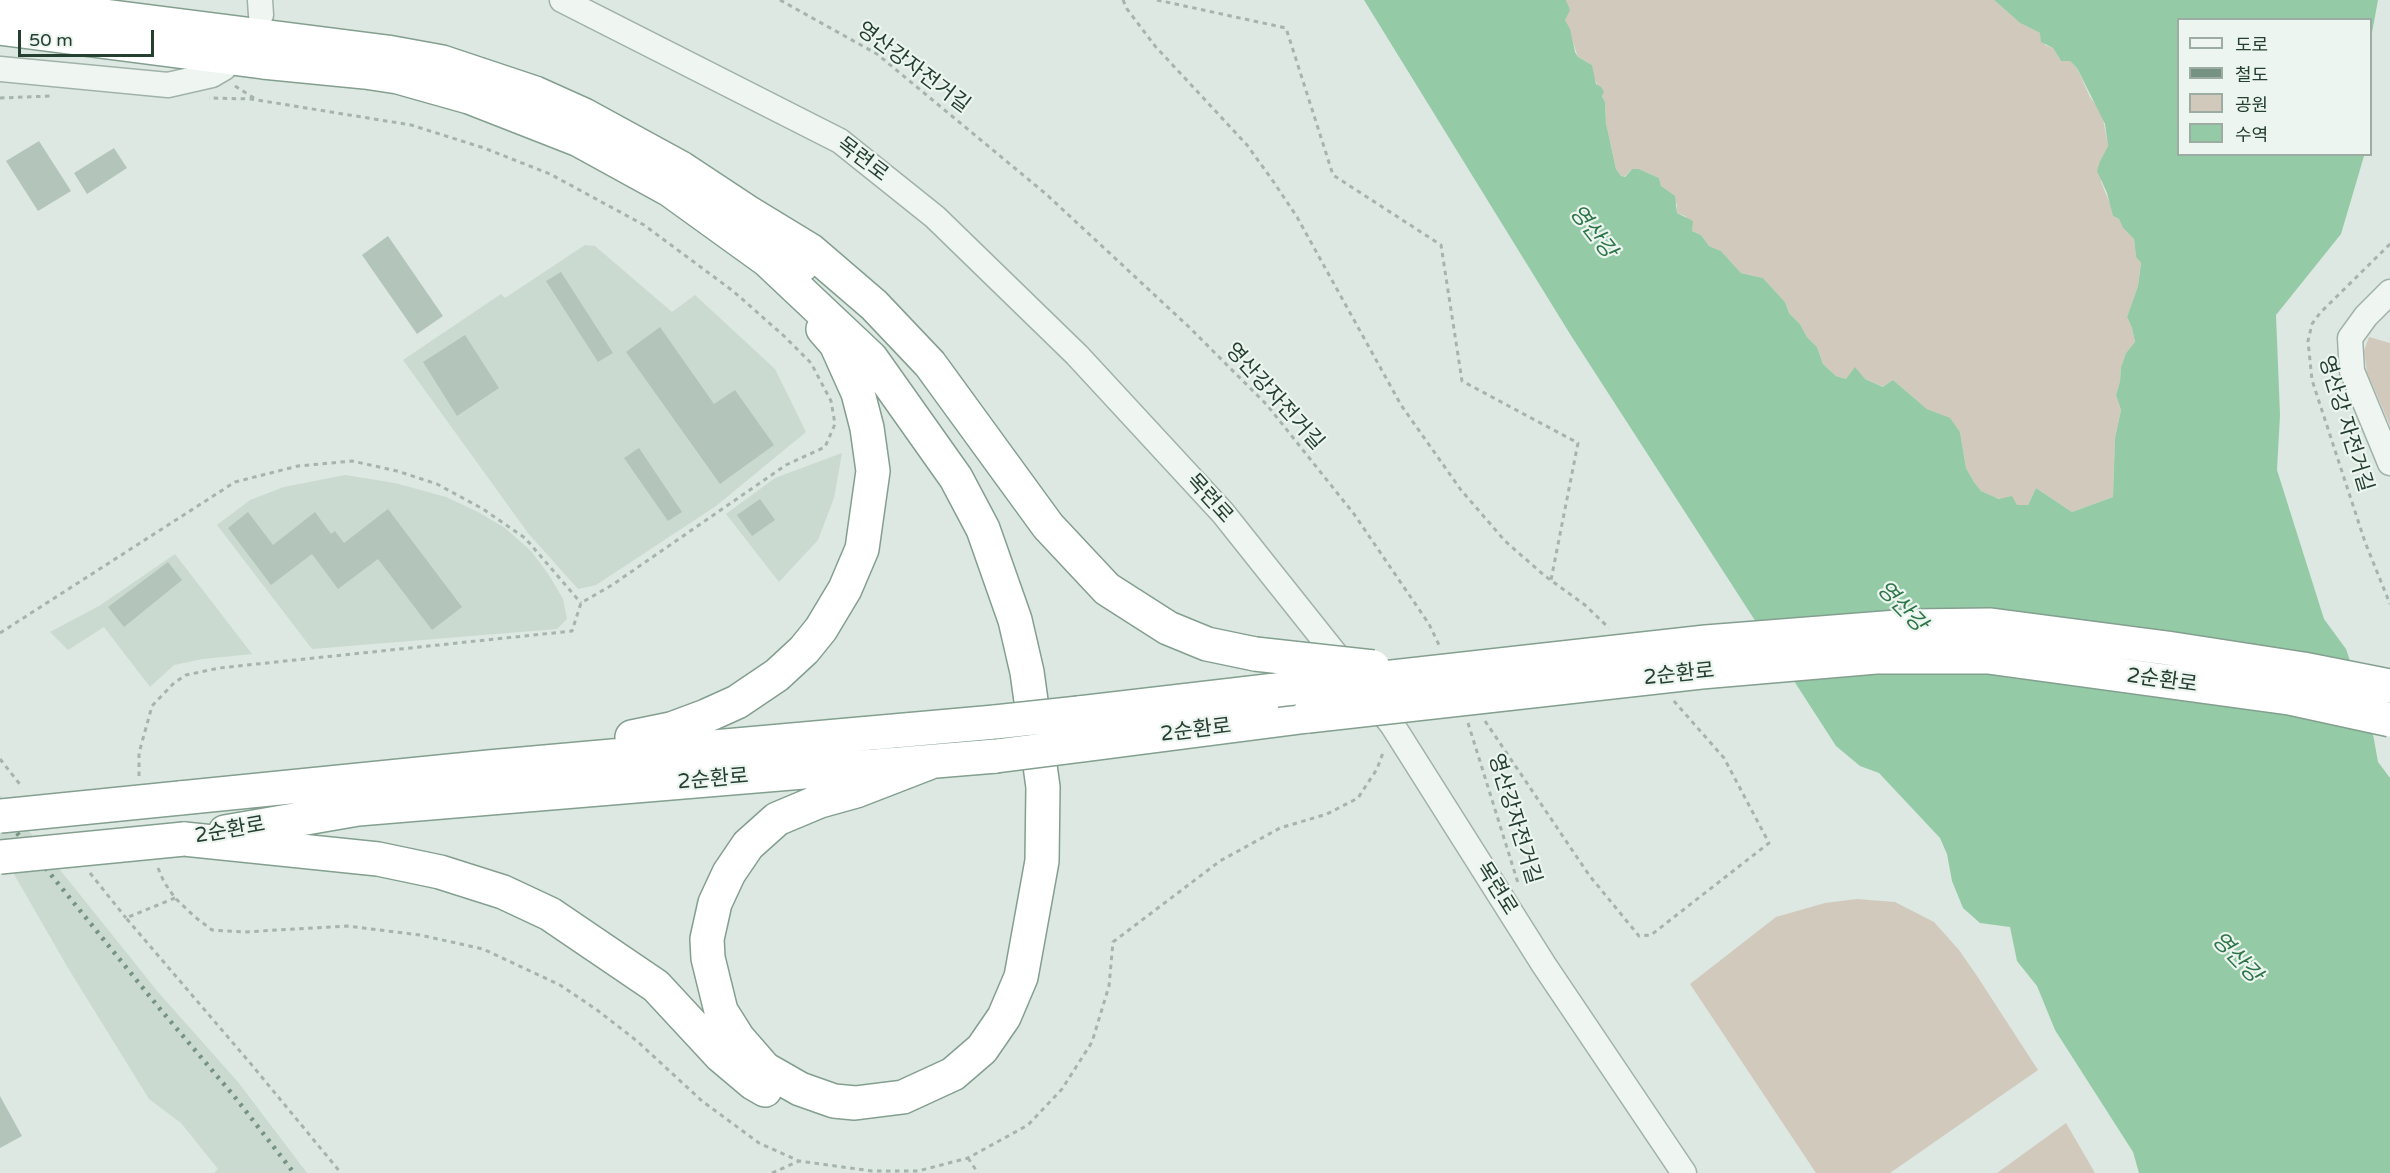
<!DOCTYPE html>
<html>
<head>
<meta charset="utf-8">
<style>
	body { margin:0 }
	#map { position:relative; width:2390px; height:1173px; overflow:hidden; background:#dce8e1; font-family:"Varela Round","Noto Sans KR",sans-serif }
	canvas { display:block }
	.legend { position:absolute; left:2177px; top:18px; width:195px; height:138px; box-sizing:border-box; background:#ecf5ef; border:2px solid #9caca3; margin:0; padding:8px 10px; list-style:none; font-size:18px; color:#253f31 }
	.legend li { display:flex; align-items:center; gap:12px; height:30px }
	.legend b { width:30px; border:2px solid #9caca3 }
	.scale { position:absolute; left:18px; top:30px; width:136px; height:27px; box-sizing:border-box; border:3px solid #253f31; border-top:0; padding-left:8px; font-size:18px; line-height:21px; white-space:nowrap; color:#253f31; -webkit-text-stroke:4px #ecf5ef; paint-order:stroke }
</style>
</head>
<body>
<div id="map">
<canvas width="2390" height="1173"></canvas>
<ul class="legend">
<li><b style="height:8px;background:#eff6f2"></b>도로</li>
<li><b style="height:8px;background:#759282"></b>철도</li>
<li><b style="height:16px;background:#d2c9bd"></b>공원</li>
<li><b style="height:16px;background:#94cba6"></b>수역</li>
</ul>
<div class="scale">50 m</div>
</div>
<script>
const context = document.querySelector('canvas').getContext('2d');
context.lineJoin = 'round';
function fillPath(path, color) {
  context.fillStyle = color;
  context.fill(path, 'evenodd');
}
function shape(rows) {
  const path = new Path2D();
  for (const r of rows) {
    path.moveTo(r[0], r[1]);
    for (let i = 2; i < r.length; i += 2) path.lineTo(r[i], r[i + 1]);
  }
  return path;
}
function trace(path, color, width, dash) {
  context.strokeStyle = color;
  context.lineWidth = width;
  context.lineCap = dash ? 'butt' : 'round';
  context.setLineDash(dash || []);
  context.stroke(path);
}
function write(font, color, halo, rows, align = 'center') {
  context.font = font + ' "Varela Round","Noto Sans KR",sans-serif';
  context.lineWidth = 4.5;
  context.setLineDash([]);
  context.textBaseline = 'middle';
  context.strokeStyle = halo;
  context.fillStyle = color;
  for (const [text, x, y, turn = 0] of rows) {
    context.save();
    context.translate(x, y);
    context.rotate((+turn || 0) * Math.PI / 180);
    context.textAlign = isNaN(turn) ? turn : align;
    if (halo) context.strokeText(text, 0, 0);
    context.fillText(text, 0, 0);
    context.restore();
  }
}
fillPath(shape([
	[585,245,595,246,672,312,695,295,775,369,806,432,716,506,596,585,578,589,528,533,403,360,501,294,505,298],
	[842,453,834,498,818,540,779,582,726,514,775,478],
	[345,475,395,483,446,497,478,512,505,528,531,551,549,575,563,599,567,619,557,629,312,649,217,525,250,500,284,487],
	[175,554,252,654,203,659,174,665,150,687,104,627,68,650,50,632,99,606],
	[0,795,158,992,238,1082,307,1173,214,1173,218,1169,181,1123,149,1099,68,968,0,850]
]), '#cadad0');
fillPath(shape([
	[1566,0,1994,0,2020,23,2040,33,2045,45,2053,48,2061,61,2070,61,2077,68,2090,97,2102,113,2108,146,2100,161,2101,182,2111,206,2113,216,2119,219,2123,228,2134,239,2136,257,2141,263,2138,286,2127,317,2132,328,2135,342,2126,353,2121,367,2120,381,2116,395,2121,410,2115,438,2113,497,2072,512,2036,488,2028,505,2017,505,1992,496,1981,491,1974,482,1966,468,1960,432,1950,419,1927,409,1893,380,1884,387,1865,379,1846,379,1836,376,1823,364,1817,347,1807,337,1800,324,1789,313,1785,302,1763,278,1741,273,1721,251,1709,246,1701,235,1692,231,1685,216,1677,213,1677,204,1661,186,1659,178,1639,169,1632,169,1624,177,1621,176,1616,169,1606,123,1605,102,1593,75,1592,65,1578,57,1565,20,1568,8],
	[2369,337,2390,343,2390,426,2367,372,2364,351],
	[1857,899,1895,902,1934,922,1959,950,1977,976,2038,1070,1890,1173,1816,1173,1690,984,1776,917,1825,903],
	[2066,1123,2095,1173,1997,1173]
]), '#d2c9bd');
fillPath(shape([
	[1364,0,1566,0,1570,10,1565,20,1570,29,1575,52,1578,57,1592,65,1596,84,1601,87,1604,92,1602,96,1605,102,1606,123,1616,169,1621,176,1625,177,1632,169,1639,169,1659,178,1661,186,1675,196,1677,213,1693,221,1692,231,1701,235,1709,246,1721,251,1741,273,1763,278,1785,302,1789,313,1800,324,1807,337,1817,347,1823,364,1836,376,1846,379,1855,367,1865,379,1883,387,1893,380,1927,409,1950,418,1960,432,1966,468,1974,482,1981,491,1999,499,2012,496,2017,505,2028,505,2036,488,2072,512,2113,497,2115,438,2121,410,2116,395,2120,381,2121,367,2126,353,2135,342,2132,328,2127,317,2138,286,2141,263,2136,257,2134,239,2123,228,2119,219,2113,216,2107,193,2097,171,2100,161,2108,146,2105,124,2077,68,2070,61,2061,61,2053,48,2041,42,2040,33,2020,23,1994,0,2378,0,2371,38,2370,20,2178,20,2178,154,2364,156,2341,234,2276,315,2280,415,2277,470,2324,619,2346,649,2371,723,2378,762,2390,778,2390,1173,2139,1173,2133,1152,2055,1030,2037,986,2017,961,2010,927,1980,923,1963,908,1952,881,1947,854,1940,838,1879,773,1860,766,1836,746,1570,334]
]), '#94cba6');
fillPath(shape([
	[39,141,71,191,38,211,6,161],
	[114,148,127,168,87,194,74,173],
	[388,236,443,316,417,334,362,255],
	[561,272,613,353,598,362,546,281],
	[660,327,714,404,735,390,774,445,720,484,626,352],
	[465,335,499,388,457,416,423,362],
	[639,448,682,512,668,521,624,458],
	[760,499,775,520,752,536,737,515],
	[388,509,462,607,432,630,378,559,338,589,312,554,271,585,228,528,248,512,273,545,315,512,331,534,335,531,344,543],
	[168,562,182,580,124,627,108,607],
	[0,1096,22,1136,0,1148]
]), '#b3c5bb');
const minor = shape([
	[260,0,261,15],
	[562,0,840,141,935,217,1077,355,1223,513,1348,670],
	[0,69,168,85,212,75,224,68],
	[2390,292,2366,316,2350,338,2352,371,2390,463],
	[1372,699,1393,726,1544,965,1684,1173]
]);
const highway = shape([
	[0,1,25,6,387,52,442,62,535,93,584,115,681,168,746,211,810,250,874,305,930,364,1048,526,1107,589,1168,628,1207,644,1255,654],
	[0,28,263,62,365,72,398,77,469,97,579,140,670,190,767,260,871,358,956,478,983,529,1015,620,1027,672,1043,787,1042,861,1021,977,1004,1017,982,1049,953,1074,903,1097,855,1103,834,1101,800,1089,765,1069,738,1038,721,1011,708,958,707,939,715,903,729,873,748,845,777,819,820,801,856,791,931,762],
	[746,211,802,265],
	[1079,713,1276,690],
	[632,737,671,729,706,716,737,702,777,675,804,650,821,629,845,589,862,549,873,471,867,428,858,393,836,344,823,329],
	[1083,745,1308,716],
	[180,798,489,767,995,722],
	[225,832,358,809,996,756],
	[184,839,378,859,440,872,503,892,550,914,656,986,721,1056,753,1083,765,1090]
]);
trace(minor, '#a1b2a9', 27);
trace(highway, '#839f8f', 36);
trace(shape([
	[780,0,877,54,1046,194,1189,327,1267,405,1354,514,1429,624,1440,647],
	[1123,0,1127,9,1155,46,1247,145,1273,181,1297,217,1401,405,1461,490,1505,541,1545,576,1585,605,1609,628],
	[1157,0,1286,28,1333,175,1441,245,1462,381,1578,443,1551,580],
	[235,86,257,100],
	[0,98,50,96],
	[2390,244,2320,313,2312,324,2308,341,2312,380,2365,542,2390,604],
	[0,633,235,482,298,466,352,461,397,471,437,484,483,509,525,538,581,603],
	[1485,721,1589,875,1639,936,1651,935,1769,843,1724,758,1673,700],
	[1468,723,1518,883],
	[0,759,22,787],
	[139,776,139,753,152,706,174,683,186,675,219,668,572,631,581,603,612,585,786,465,825,447,835,424,831,401,811,363,784,336,733,291,644,225,550,174,484,148,411,125,251,99,209,98],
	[158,868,164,882,175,898,195,917,212,930,244,932,347,926,420,935,483,949,560,985,597,1010,637,1041,702,1101,759,1143,799,1161,872,1171,918,1171,968,1158,1028,1125,1062,1089,1092,1042,1109,986,1113,942,1220,861,1280,828,1327,814,1358,798,1377,769,1384,750],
	[90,873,126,918],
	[175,898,126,918,251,1064,341,1173],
	[968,1158,978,1173],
	[772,1173,799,1161]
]), '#a6b4ad', 3, [4.5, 4.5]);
trace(minor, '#eff6f2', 24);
trace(highway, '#fff', 33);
trace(shape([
	[0,812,160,1009,234,1096,294,1173]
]), '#759282', 4.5, [3, 6]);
const highwayBridge = shape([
	[1255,654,1373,667],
	[1276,690,1706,642,1910,626,1991,625,2167,648,2303,669,2390,686],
	[1308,716,1701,672,1876,657,1988,657,2289,698,2390,720],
	[995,722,1079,713],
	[996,756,1083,745],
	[0,816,180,798],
	[0,857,184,839]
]);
trace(highwayBridge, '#839f8f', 36, []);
trace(highwayBridge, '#fff', 33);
write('21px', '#253f31', '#ecf5ef', [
	["영산강자전거길",913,68,37],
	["목련로",862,160,37],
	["영산강자전거길",1274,397,48],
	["영산강 자전거길",2345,424,73],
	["목련로",1209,499,48],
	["2순환로",1679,675,-6],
	["2순환로",2162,681,8],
	["2순환로",1196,731,-7],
	["2순환로",713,780,-5],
	["영산강자전거길",1514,819,73],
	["2순환로",230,831,-10],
	["목련로",1496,889,58]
]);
write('italic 22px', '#2d7548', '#ecf5ef', [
	["영산강",1592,232,52],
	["영산강",1901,607,46],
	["영산강",2236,958,46]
]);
</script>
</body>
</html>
